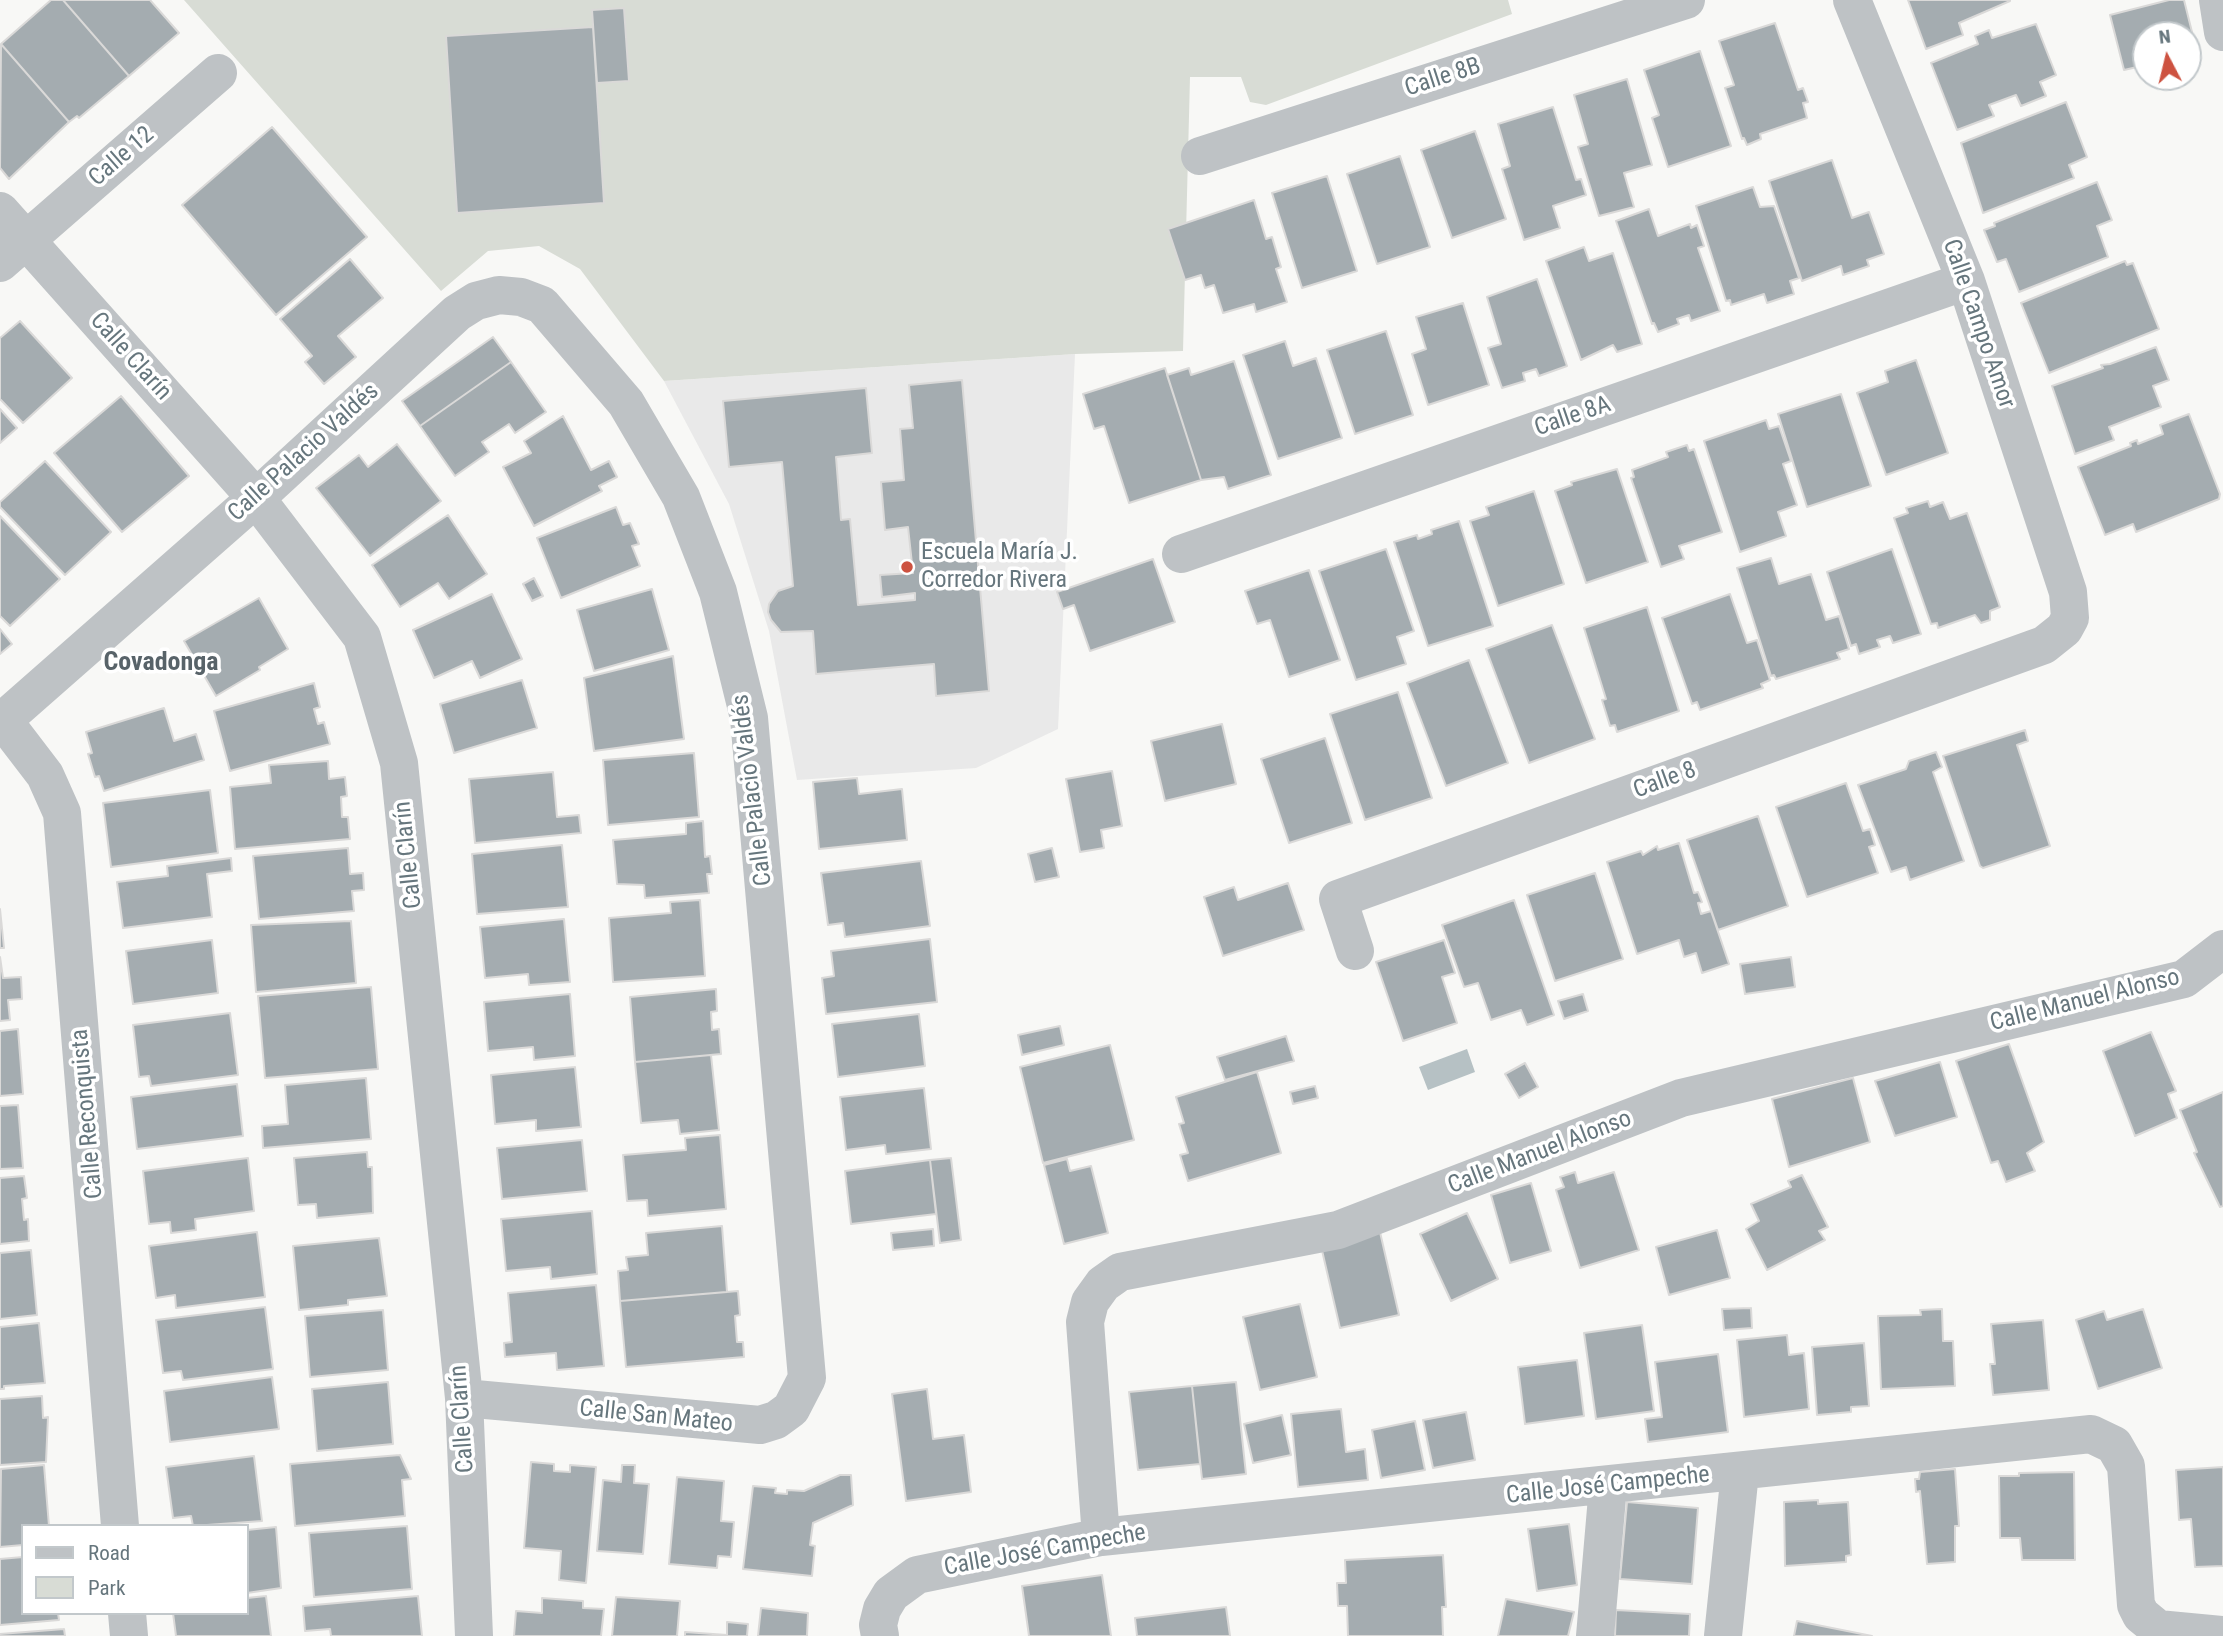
<!DOCTYPE html>
<html>
<head>
<meta charset="utf-8">
<style>
	body { margin:0 }
	#map { position:relative; width:2223px; height:1636px; overflow:hidden; background:#f8f8f6; font-family:"Roboto Condensed",sans-serif }
	canvas { display:block }
	.legend { position:absolute; left:21px; top:1524px; width:228px; height:91px; box-sizing:border-box; background:#fff; border:2px solid #c2c8cb; margin:0; padding:9px 12px; list-style:none; font-size:21px; color:#66767d }
	.legend li { display:flex; align-items:center; gap:14px; height:35px }
	.legend b { width:35px; border:2px solid #c2c8cb }
	.north { position:absolute; left:2132px; top:21px; width:70px; height:70px; box-sizing:border-box; background:#fff; border:2px solid #c2c8cb; border-radius:50%; rotate:353deg; font-size:19px; font-weight:700; line-height:28px; text-align:center; color:#66767d }
	.north::after { content:''; display:block; margin:auto; width:24px; height:32px; background:#cd5240; clip-path:polygon(50% 0,100% 100%,50% 72%,0 100%) }
</style>
</head>
<body>
<div id="map">
<canvas width="2223" height="1636"></canvas>
<ul class="legend">
<li><b style="height:9px;background:#bec2c5"></b>Road</li>
<li><b style="height:19px;background:#d8dcd5"></b>Park</li>
</ul>
<div class="north">N</div>
</div>
<script>
const context = document.querySelector('canvas').getContext('2d');
context.lineJoin = 'round';
function fillPath(path, color) {
  context.fillStyle = color;
  context.fill(path, 'evenodd');
}
function shape(rows) {
  const path = new Path2D();
  for (const r of rows) {
    path.moveTo(r[0], r[1]);
    for (let i = 2; i < r.length; i += 2) path.lineTo(r[i], r[i + 1]);
  }
  return path;
}
function trace(path, color, width, dash) {
  context.strokeStyle = color;
  context.lineWidth = width;
  context.lineCap = dash ? 'butt' : 'round';
  context.setLineDash(dash || []);
  context.stroke(path);
}
function write(font, color, halo, rows, align = 'center') {
  context.font = font + ' "Roboto Condensed",sans-serif';
  context.lineWidth = 7;
  context.setLineDash([]);
  context.textBaseline = 'middle';
  context.strokeStyle = halo;
  context.fillStyle = color;
  for (const [text, x, y, turn = 0] of rows) {
    context.save();
    context.translate(x, y);
    context.rotate((+turn || 0) * Math.PI / 180);
    context.textAlign = isNaN(turn) ? turn : align;
    if (halo) context.strokeText(text, 0, 0);
    context.fillText(text, 0, 0);
    context.restore();
  }
}
fillPath(shape([
	[1075,354,1058,729,976,768,797,780,769,631,729,504,664,381]
]), '#e9e9e9');
fillPath(shape([
	[184,0,1508,0,1512,14,1266,105,1250,102,1241,77,1190,77,1183,351,1075,354,664,381,580,269,539,246,488,251,441,291]
]), '#d8dcd5');
fillPath(shape([
	[1467,1049,1475,1072,1428,1090,1419,1067]
]), '#b6c1c4');
const building = shape([
	[51,0,63,0,129,76,79,118,77,116,69,122,1,44,51,0],
	[63,0,150,0,179,33,129,76,63,0],
	[1908,0,2010,0,2010,1,1959,23,1963,35,1926,49,1908,0],
	[2169,0,2184,0,2197,52,2188,54,2188,35,2146,35,2146,65,2124,70,2110,15,2169,0],
	[624,8,629,81,597,83,592,10,624,8],
	[1775,23,1798,90,1803,88,1808,102,1803,103,1807,118,1760,134,1761,139,1747,145,1744,138,1742,139,1725,88,1734,85,1719,41,1775,23],
	[2036,24,2056,75,2040,82,2046,96,2021,106,2016,95,1989,105,1994,116,1957,130,1931,63,1978,44,1975,36,1989,30,1992,38,2036,24],
	[593,27,604,203,457,213,446,36,593,27],
	[1,44,69,122,9,179,0,168,1,44],
	[1700,51,1731,146,1668,167,1652,118,1659,115,1644,70,1700,51],
	[1627,79,1652,165,1624,173,1634,207,1599,216,1578,147,1588,144,1574,95,1627,79],
	[2066,102,2087,157,2069,165,2074,178,1983,213,1961,143,2066,102],
	[1553,107,1576,180,1581,179,1586,195,1553,206,1560,228,1524,240,1502,169,1510,166,1498,124,1553,107],
	[272,127,367,237,276,315,182,205,272,127],
	[1475,131,1506,219,1452,238,1421,150,1475,131],
	[1400,156,1430,247,1377,264,1347,174,1400,156],
	[1832,160,1852,218,1869,212,1884,254,1867,260,1869,266,1843,275,1841,266,1802,281,1769,181,1832,160],
	[1327,176,1357,271,1302,288,1272,193,1327,176],
	[2097,182,2112,220,2097,226,2108,257,2019,292,2006,259,1997,262,1984,230,1995,226,1994,223,2097,182],
	[1753,187,1760,207,1774,206,1799,278,1790,281,1794,294,1767,303,1764,294,1731,305,1730,300,1726,301,1696,206,1753,187],
	[1254,200,1266,239,1272,237,1281,267,1276,269,1287,302,1256,312,1254,304,1223,313,1214,285,1205,288,1201,275,1185,280,1168,229,1254,200],
	[1649,209,1658,236,1690,224,1691,228,1697,225,1704,246,1698,248,1720,311,1691,321,1689,315,1677,319,1679,324,1658,332,1654,323,1652,324,1616,221,1649,209],
	[1584,247,1589,261,1613,253,1642,344,1617,352,1613,345,1581,360,1546,261,1584,247],
	[350,259,383,298,338,336,356,357,324,384,305,362,312,356,280,319,350,259],
	[2125,261,2127,265,2133,263,2159,329,2049,373,2021,303,2125,261],
	[1537,279,1567,366,1539,376,1536,369,1523,373,1525,381,1502,388,1488,348,1501,344,1487,297,1537,279],
	[1463,303,1489,385,1428,405,1412,354,1426,349,1416,317,1463,303],
	[20,321,72,378,23,423,0,399,0,338,20,321],
	[1386,331,1413,415,1355,434,1327,350,1386,331],
	[493,337,511,362,420,426,402,401,493,337],
	[1285,341,1293,366,1316,358,1342,438,1278,459,1243,355,1285,341],
	[2156,347,2169,380,2153,386,2161,407,2109,427,2114,440,2075,454,2052,386,2103,368,2101,365,2110,364,2156,347],
	[1916,360,1948,453,1886,475,1857,393,1888,382,1885,371,1916,360],
	[1234,361,1271,475,1228,489,1224,477,1201,480,1167,375,1189,368,1191,375,1234,361],
	[511,362,546,412,515,433,509,424,482,442,489,452,455,476,420,426,511,362],
	[1165,368,1201,480,1129,503,1104,426,1094,429,1083,394,1165,368],
	[962,380,989,691,936,696,934,664,816,674,813,631,781,632,771,620,768,612,769,604,778,591,793,586,782,462,729,467,723,401,866,388,872,453,836,457,841,520,850,519,858,605,915,600,915,593,882,597,880,575,913,573,908,527,885,530,881,482,904,480,900,429,913,428,909,385,962,380],
	[1841,394,1871,486,1807,507,1778,414,1841,394],
	[121,396,189,476,122,532,54,453,121,396],
	[0,409,17,428,0,443,0,409],
	[2189,414,2220,494,2219,499,2136,532,2133,524,2105,535,2078,467,2131,446,2130,443,2137,440,2138,444,2163,434,2160,425,2189,414],
	[563,416,591,470,609,461,617,477,599,486,602,491,534,526,503,467,531,453,524,441,563,416],
	[1766,420,1769,429,1779,426,1791,461,1783,464,1797,505,1778,512,1786,536,1740,552,1704,441,1766,420],
	[397,444,441,501,370,556,316,488,359,455,368,467,397,444],
	[1687,445,1689,451,1694,449,1722,532,1679,546,1684,559,1661,567,1631,478,1634,477,1632,470,1668,457,1666,452,1687,445],
	[45,461,111,532,65,575,0,507,0,502,45,461],
	[1617,469,1648,562,1586,583,1555,491,1572,485,1571,482,1617,469],
	[1534,491,1564,584,1498,606,1470,521,1489,515,1486,507,1534,491],
	[1928,501,1930,507,1943,502,1950,519,1967,513,2000,607,1990,611,1990,620,1981,623,1975,615,1938,628,1937,623,1931,624,1894,518,1908,513,1906,508,1928,501],
	[616,507,623,525,630,523,639,544,632,546,640,566,561,598,537,538,616,507],
	[448,515,487,574,449,599,438,583,400,607,372,565,448,515],
	[0,516,60,579,10,626,0,616,0,516],
	[1459,521,1493,626,1428,646,1394,542,1417,535,1418,539,1432,534,1431,530,1459,521],
	[1386,549,1414,631,1397,637,1406,664,1356,680,1319,571,1386,549],
	[1892,549,1921,634,1893,643,1890,636,1877,640,1880,647,1859,654,1856,644,1851,646,1827,572,1892,549],
	[1771,558,1779,584,1811,574,1826,620,1839,616,1849,649,1837,653,1840,659,1776,679,1774,675,1771,676,1737,568,1771,558],
	[1153,559,1175,622,1090,651,1074,605,1063,609,1057,592,1153,559],
	[1309,570,1340,660,1289,677,1270,620,1257,624,1245,591,1309,570],
	[534,578,543,596,532,601,523,584,534,578],
	[652,589,669,650,594,671,577,610,652,589],
	[492,594,522,659,480,678,472,661,434,678,413,630,492,594],
	[1730,594,1747,643,1757,640,1770,680,1761,684,1763,688,1700,710,1697,702,1692,704,1662,618,1730,594],
	[259,598,288,649,259,667,260,670,216,696,184,641,259,598],
	[1647,607,1679,711,1617,732,1615,725,1610,726,1602,700,1606,699,1584,628,1647,607],
	[1552,625,1595,739,1529,763,1486,649,1552,625],
	[0,629,12,644,0,654,0,629],
	[673,656,684,739,594,751,584,678,673,656],
	[1469,660,1508,763,1446,786,1407,683,1469,660],
	[522,680,537,728,454,753,440,704,522,680],
	[314,683,320,707,314,709,318,724,324,722,330,744,230,771,214,711,314,683],
	[1398,692,1432,798,1365,820,1330,714,1398,692],
	[164,708,174,741,196,734,204,760,104,791,99,776,95,777,88,754,92,753,86,732,164,708],
	[1222,724,1236,784,1165,801,1151,741,1222,724],
	[2025,730,2028,741,2017,745,2050,846,1983,868,1980,866,1943,756,2025,730],
	[1325,738,1352,823,1289,843,1261,759,1325,738],
	[1936,752,1942,767,1933,772,1964,861,1910,880,1906,867,1891,872,1858,785,1906,769,1909,761,1936,752],
	[694,753,699,817,608,825,603,760,694,753],
	[328,761,329,779,345,777,347,796,341,797,342,817,348,817,350,839,235,849,230,787,271,783,269,765,328,761],
	[1112,771,1122,826,1101,830,1104,848,1080,852,1066,779,1112,771],
	[553,772,557,817,579,815,581,833,475,843,469,779,553,772],
	[857,778,859,794,902,789,907,840,819,849,813,782,857,778],
	[1846,783,1863,831,1870,829,1875,845,1869,847,1878,873,1807,897,1776,807,1846,783],
	[210,790,218,853,111,867,103,803,210,790],
	[1758,816,1788,906,1718,930,1687,840,1758,816],
	[703,821,705,857,710,856,712,874,707,874,709,893,645,898,644,885,617,884,613,840,686,834,686,823,703,821],
	[1679,843,1694,893,1698,892,1702,902,1698,903,1701,914,1711,911,1729,964,1702,973,1696,953,1684,957,1679,940,1637,954,1607,862,1641,851,1643,855,1657,846,1658,850,1679,843],
	[562,845,568,907,477,914,472,854,562,845],
	[348,848,350,874,363,873,364,890,352,891,354,911,259,919,253,856,348,848],
	[1052,848,1059,877,1035,882,1028,854,1052,848],
	[231,858,232,871,207,874,212,917,123,928,117,882,168,876,167,866,231,858],
	[921,861,930,926,845,937,843,923,828,925,821,873,921,861],
	[1595,873,1623,959,1555,981,1527,895,1595,873],
	[1288,883,1304,930,1223,956,1204,897,1234,887,1238,900,1288,883],
	[700,900,705,976,613,982,609,918,671,913,670,902,700,900],
	[1514,900,1554,1015,1527,1025,1521,1010,1491,1020,1478,983,1464,987,1442,925,1514,900],
	[0,909,4,948,0,948,0,909],
	[564,919,570,982,529,985,528,974,485,978,480,927,564,919],
	[351,921,356,983,256,992,251,925,351,921],
	[930,939,937,1002,826,1014,822,978,834,976,831,951,930,939],
	[212,940,218,993,133,1004,126,951,212,940],
	[1444,940,1455,973,1442,977,1457,1023,1403,1041,1376,962,1444,940],
	[0,957,3,978,21,977,22,999,8,1000,10,1020,0,1021,0,957],
	[1791,957,1795,987,1745,994,1740,964,1791,957],
	[371,987,378,1069,265,1078,258,996,371,987],
	[716,989,717,1011,711,1012,712,1030,719,1029,721,1054,635,1062,630,997,716,989],
	[570,994,575,1056,534,1060,533,1047,488,1051,484,1002,570,994],
	[1583,994,1588,1011,1564,1019,1558,1001,1583,994],
	[230,1013,238,1075,151,1086,149,1076,139,1077,133,1025,230,1013],
	[919,1014,925,1066,838,1077,832,1024,919,1014],
	[1060,1026,1064,1045,1022,1055,1018,1035,1060,1026],
	[18,1029,23,1094,0,1096,0,1031,18,1029],
	[2151,1032,2176,1091,2168,1094,2177,1118,2135,1136,2103,1051,2151,1032],
	[1286,1036,1294,1061,1225,1080,1217,1057,1286,1036],
	[2009,1044,2044,1142,2027,1153,2035,1171,2006,1182,1998,1161,1991,1163,1956,1061,2009,1044],
	[1110,1045,1134,1140,1043,1163,1020,1067,1110,1045],
	[711,1055,719,1130,680,1134,678,1120,641,1123,635,1062,711,1055],
	[1940,1062,1957,1117,1895,1136,1875,1081,1940,1062],
	[1525,1063,1538,1087,1519,1098,1505,1074,1525,1063],
	[575,1067,581,1127,536,1131,536,1120,495,1124,491,1075,575,1067],
	[1257,1072,1281,1153,1188,1181,1180,1155,1188,1153,1179,1124,1184,1123,1176,1097,1257,1072],
	[366,1078,371,1139,263,1148,262,1126,288,1124,285,1085,366,1078],
	[1853,1078,1870,1142,1789,1167,1772,1099,1853,1078],
	[237,1084,243,1136,137,1149,131,1097,237,1084],
	[1315,1086,1318,1098,1293,1104,1290,1092,1315,1086],
	[924,1088,931,1149,886,1154,885,1145,846,1150,840,1097,924,1088],
	[2223,1092,2223,1206,2220,1207,2194,1153,2197,1152,2180,1110,2223,1092],
	[18,1105,23,1168,0,1169,0,1106,18,1105],
	[720,1135,726,1209,648,1216,647,1200,627,1201,623,1155,686,1150,685,1138,720,1135],
	[582,1140,587,1191,502,1199,497,1148,582,1140],
	[367,1152,368,1167,372,1167,373,1213,317,1218,316,1204,298,1205,294,1158,367,1152],
	[248,1158,254,1211,195,1219,196,1230,171,1233,170,1222,149,1224,143,1171,248,1158],
	[951,1158,961,1240,940,1243,930,1160,951,1158],
	[1067,1159,1070,1171,1091,1166,1108,1233,1064,1244,1044,1165,1067,1159],
	[930,1160,936,1214,851,1224,845,1171,930,1160],
	[1575,1172,1578,1183,1614,1172,1639,1250,1580,1268,1556,1190,1564,1187,1560,1177,1575,1172],
	[1802,1175,1828,1227,1819,1231,1825,1240,1767,1270,1746,1229,1759,1221,1751,1204,1791,1187,1788,1181,1802,1175],
	[24,1176,27,1198,22,1199,24,1220,28,1219,29,1241,0,1244,0,1178,24,1176],
	[1531,1183,1551,1251,1510,1263,1491,1195,1531,1183],
	[592,1211,597,1274,551,1279,550,1267,506,1271,501,1219,592,1211],
	[1467,1213,1498,1279,1451,1301,1420,1234,1467,1213],
	[722,1226,727,1292,620,1301,618,1271,628,1270,626,1257,648,1255,646,1233,722,1226],
	[933,1229,934,1246,893,1250,891,1233,933,1229],
	[1717,1230,1730,1278,1669,1295,1656,1247,1717,1230],
	[257,1232,265,1297,176,1308,175,1295,156,1298,149,1246,257,1232],
	[1380,1232,1399,1315,1340,1328,1321,1246,1380,1232],
	[379,1238,387,1296,348,1300,348,1305,299,1310,293,1246,379,1238],
	[31,1250,37,1315,0,1319,0,1253,31,1250],
	[596,1285,604,1366,557,1370,556,1353,505,1357,504,1343,512,1342,508,1293,596,1285],
	[738,1291,740,1315,735,1316,737,1342,743,1342,744,1357,626,1367,620,1301,738,1291],
	[1300,1304,1317,1377,1260,1390,1243,1317,1300,1304],
	[265,1307,273,1369,183,1380,181,1371,163,1373,156,1320,265,1307],
	[1751,1308,1752,1328,1724,1330,1722,1309,1751,1308],
	[1942,1309,1943,1341,1953,1341,1955,1386,1881,1389,1878,1316,1921,1315,1920,1310,1942,1309],
	[2143,1309,2162,1368,2098,1389,2076,1320,2104,1311,2107,1320,2143,1309],
	[383,1310,388,1370,310,1377,305,1316,383,1310],
	[2043,1320,2049,1390,1993,1395,1990,1364,1995,1364,1991,1324,2043,1320],
	[39,1323,45,1383,4,1386,4,1389,0,1389,0,1327,39,1323],
	[1642,1325,1654,1411,1596,1419,1584,1333,1642,1325],
	[1787,1335,1789,1355,1804,1353,1809,1409,1744,1417,1737,1340,1787,1335],
	[1864,1343,1869,1406,1851,1407,1851,1412,1817,1415,1812,1347,1864,1343],
	[1718,1354,1728,1432,1648,1442,1645,1419,1662,1417,1655,1362,1718,1354],
	[1577,1360,1584,1416,1525,1424,1518,1367,1577,1360],
	[272,1377,279,1429,170,1442,164,1391,272,1377],
	[388,1382,393,1444,317,1451,312,1389,388,1382],
	[1236,1382,1246,1474,1202,1479,1192,1386,1236,1382],
	[1192,1386,1200,1464,1138,1470,1129,1392,1192,1386],
	[927,1389,933,1439,964,1435,971,1492,906,1501,892,1394,927,1389],
	[42,1396,43,1418,48,1417,46,1462,0,1465,0,1399,42,1396],
	[1341,1409,1346,1452,1365,1449,1368,1480,1298,1487,1291,1414,1341,1409],
	[1466,1412,1475,1460,1433,1468,1423,1420,1466,1412],
	[1282,1415,1291,1455,1253,1463,1244,1424,1282,1415],
	[1415,1421,1425,1470,1381,1478,1372,1430,1415,1421],
	[400,1455,411,1479,402,1480,405,1516,295,1526,290,1464,400,1455],
	[254,1456,262,1521,193,1526,191,1516,173,1518,166,1467,254,1456],
	[531,1462,554,1464,554,1471,570,1472,570,1465,596,1467,586,1583,559,1580,561,1551,524,1548,531,1462],
	[44,1465,49,1526,23,1526,23,1545,0,1547,1,1469,44,1465],
	[622,1465,635,1465,634,1483,649,1484,643,1554,597,1551,603,1480,621,1482,622,1465],
	[2223,1467,2223,1566,2195,1567,2191,1519,2179,1520,2176,1470,2223,1467],
	[1955,1469,1959,1526,1955,1526,1955,1562,1927,1564,1920,1491,1916,1492,1915,1479,1919,1479,1920,1472,1955,1469],
	[2074,1472,2075,1560,2022,1560,2020,1538,2000,1538,1999,1476,2019,1476,2019,1473,2074,1472],
	[840,1475,851,1475,853,1505,813,1523,810,1545,815,1546,812,1576,743,1569,753,1486,776,1488,775,1493,787,1494,787,1490,804,1491,840,1475],
	[677,1477,724,1481,721,1521,734,1522,731,1557,718,1556,717,1568,669,1564,677,1477],
	[1818,1500,1818,1504,1848,1502,1851,1555,1846,1556,1846,1562,1785,1566,1784,1502,1818,1500],
	[1627,1502,1698,1508,1692,1584,1620,1579,1627,1502],
	[1569,1524,1577,1585,1537,1591,1528,1529,1569,1524],
	[407,1526,412,1589,314,1597,309,1533,407,1526],
	[276,1527,281,1588,247,1593,247,1530,276,1527],
	[1443,1555,1446,1607,1442,1607,1443,1636,1348,1636,1347,1606,1338,1606,1337,1583,1346,1583,1345,1560,1443,1555],
	[23,1557,23,1613,58,1613,59,1620,0,1625,0,1559,23,1557],
	[1102,1575,1111,1636,1029,1636,1022,1586,1102,1575],
	[266,1596,271,1636,176,1636,173,1613,247,1613,247,1598,266,1596],
	[418,1596,422,1636,331,1636,330,1629,305,1631,303,1606,418,1596],
	[616,1597,680,1601,677,1636,612,1636,616,1597],
	[542,1598,583,1601,583,1608,604,1609,601,1636,514,1636,516,1611,542,1613,542,1598],
	[1506,1599,1574,1612,1568,1636,1498,1636,1506,1599],
	[1226,1607,1230,1636,1137,1636,1135,1618,1226,1607],
	[761,1608,808,1613,807,1636,758,1636,761,1608],
	[1616,1610,1690,1614,1689,1636,1615,1636,1616,1610],
	[1797,1621,1872,1636,1794,1636,1797,1621],
	[727,1622,748,1624,747,1636,685,1636,685,1632,727,1635,727,1622],
	[64,1629,65,1636,0,1636,0,1634,64,1629]
]);
fillPath(building, '#a4acb0');
trace(building, '#dad9d8', 2);
trace(shape([
	[2218,0,2223,32],
	[1200,156,1686,0],
	[0,211,256,498,362,637,399,763,464,1398,474,1636],
	[0,263,218,73],
	[1181,554,1966,281],
	[3,720,45,775,62,813,120,1526],
	[0,723,256,498,457,313,476,301,499,295,521,297,542,305,626,403,681,497,718,592,749,718,807,1378,791,1409,776,1420,760,1425,464,1398],
	[1355,951,1338,899,2044,645,2064,629,2070,618,2068,592,1966,281,1852,0],
	[1101,1537,1085,1322,1090,1302,1103,1284,1120,1272,1338,1230,1681,1098,2184,979,2223,949],
	[127,1613,129,1636],
	[880,1636,878,1625,882,1609,891,1594,917,1575,1101,1537,2091,1434,2114,1445,2126,1466,2136,1605,2141,1615,2158,1629,2223,1635],
	[1595,1636,1608,1486],
	[1723,1636,1740,1472]
]), '#bec2c5', 38);
for (const [x, y, r, color] of [
	[907,567,7,"#cd5240"]
]) {
  const dot = new Path2D();
  dot.arc(x, y, r, 0, 2 * Math.PI);
  context.fillStyle = color;
  context.fill(dot);
  trace(dot, '#fff', 2.5);
}
write('24px', '#66767d', '#fff', [
	["Calle 8B",1443,78,-18],
	["Calle 12",122,157,-41],
	["Calle Campo Amor",1978,324,71],
	["Calle Clarín",130,357,48],
	["Calle 8A",1573,417,-19],
	["Calle Palacio Valdés",304,453,-42],
	["Calle 8",1665,781,-20],
	["Calle Palacio Valdés",753,790,-97],
	["Calle Clarín",409,855,-96],
	["Calle Manuel Alonso",2085,1001,-14],
	["Calle Reconquista",88,1114,-95],
	["Calle Manuel Alonso",1540,1153,-21],
	["Calle San Mateo",656,1417,6],
	["Calle Clarín",463,1419,-94],
	["Calle José Campeche",1608,1486,-6],
	["Calle José Campeche",1045,1551,-10]
]);
write('24px', '#66767d', '#fff', [
	["Escuela María J.",921,553],
	["Corredor Rivera",921,581]
], 'left');
write('bold 26px', '#586369', '#fff', [
	["Covadonga",161,663]
]);
</script>
</body>
</html>
